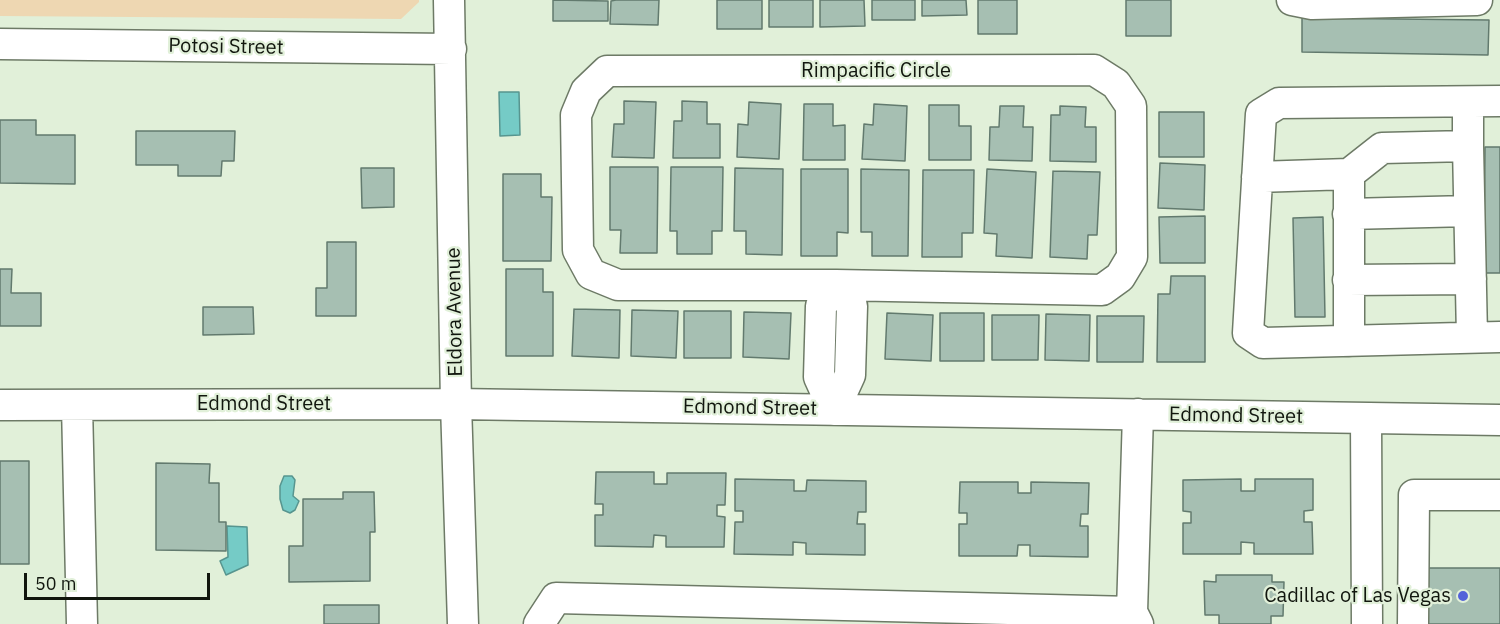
<!DOCTYPE html>
<html>
<head>
<meta charset="utf-8">
<style>
	body { margin:0 }
	#map { position:relative; width:1500px; height:624px; overflow:hidden; background:#e1f0d9; font-family:"IBM Plex Sans",sans-serif }
	canvas { display:block }
	.scale { position:absolute; left:24px; top:573px; width:186px; height:27px; box-sizing:border-box; border:3px solid #11160e; border-top:0; padding-left:8px; font-size:18px; line-height:21px; white-space:nowrap; color:#11160e; -webkit-text-stroke:4px #e1f0d9; paint-order:stroke }
</style>
</head>
<body>
<div id="map">
<canvas width="1500" height="624"></canvas>
<div class="scale">50 m</div>
</div>
<script>
const context = document.querySelector('canvas').getContext('2d');
context.lineJoin = 'round';
function fillPath(path, color) {
  context.fillStyle = color;
  context.fill(path, 'evenodd');
}
function shape(rows) {
  const path = new Path2D();
  for (const r of rows) {
    path.moveTo(r[0], r[1]);
    for (let i = 2; i < r.length; i += 2) path.lineTo(r[i], r[i + 1]);
  }
  return path;
}
function trace(path, color, width, dash) {
  context.strokeStyle = color;
  context.lineWidth = width;
  context.lineCap = dash ? 'butt' : 'round';
  context.setLineDash(dash || []);
  context.stroke(path);
}
function write(font, color, halo, rows, align = 'center') {
  context.font = font + ' "IBM Plex Sans",sans-serif';
  context.lineWidth = 4.5;
  context.setLineDash([]);
  context.textBaseline = 'middle';
  context.strokeStyle = halo;
  context.fillStyle = color;
  for (const [text, x, y, turn = 0] of rows) {
    context.save();
    context.translate(x, y);
    context.rotate((+turn || 0) * Math.PI / 180);
    context.textAlign = isNaN(turn) ? turn : align;
    if (halo) context.strokeText(text, 0, 0);
    context.fillText(text, 0, 0);
    context.restore();
  }
}
fillPath(shape([
	[0,0,419,0,419,2,401,19,0,16]
]), '#eed7b2');
const water = shape([
	[499,92,519,92,520,135,500,136,499,92],
	[284,476,292,476,295,480,293,496,299,501,295,510,290,513,283,510,280,499,280,486,284,476],
	[227,526,247,527,248,565,226,575,220,561,228,557,227,526]
]);
fillPath(water, '#75cbc6');
trace(water, '#57958f', 1.5);
const building = shape([
	[553,0,608,1,608,21,553,21,553,0],
	[616,0,659,0,658,25,610,24,611,1,616,0],
	[717,0,762,0,762,29,717,29,717,0],
	[769,0,813,0,813,27,769,27,769,0],
	[820,0,864,0,865,26,820,27,820,0],
	[872,0,915,0,915,20,872,20,872,0],
	[922,0,966,0,967,15,922,16,922,0],
	[978,0,1017,0,1017,34,978,34,978,0],
	[1126,0,1171,0,1171,36,1126,36,1126,0],
	[1302,18,1489,20,1488,55,1302,52,1302,18],
	[624,101,656,102,654,158,612,157,614,124,624,124,624,101],
	[682,101,707,102,707,124,720,124,720,158,673,158,674,121,682,121,682,101],
	[749,102,781,104,779,159,737,157,738,124,748,125,749,102],
	[804,104,833,104,833,126,845,125,845,160,803,160,804,104],
	[874,104,907,106,905,161,862,159,864,124,873,125,874,104],
	[929,105,959,105,959,126,971,126,971,160,929,160,929,105],
	[1000,106,1024,106,1023,127,1033,127,1032,161,989,160,990,127,999,127,1000,106],
	[1060,106,1086,107,1085,127,1096,127,1096,162,1050,161,1051,115,1060,115,1060,106],
	[1159,112,1204,112,1204,157,1159,157,1159,112],
	[0,120,36,120,36,135,75,135,75,184,0,183,0,120],
	[136,131,235,131,234,161,222,161,221,176,178,176,178,165,136,165,136,131],
	[1485,147,1500,147,1500,273,1484,273,1485,147],
	[1160,163,1205,165,1204,210,1158,208,1160,163],
	[610,167,658,167,657,253,620,253,621,230,610,230,610,167],
	[671,167,723,167,722,231,712,231,712,254,677,254,677,231,670,231,671,167],
	[361,168,394,168,394,207,362,208,361,168],
	[735,168,783,169,782,255,746,254,746,231,734,231,735,168],
	[801,169,848,169,848,233,837,232,837,256,801,256,801,169],
	[861,169,909,170,908,256,872,256,872,232,861,232,861,169],
	[987,169,1036,172,1032,258,996,256,997,234,984,233,987,169],
	[923,170,974,170,973,233,962,233,962,257,922,257,923,170],
	[1053,171,1100,172,1097,235,1088,235,1087,259,1050,257,1053,171],
	[503,174,541,174,541,197,552,197,551,261,503,261,503,174],
	[1205,216,1205,263,1160,263,1159,217,1205,216],
	[1323,217,1325,317,1295,317,1293,218,1323,217],
	[327,242,356,242,356,316,316,316,316,288,327,288,327,242],
	[0,269,12,269,11,293,41,293,41,326,0,326,0,269],
	[506,269,543,269,543,292,553,292,553,356,506,356,506,269],
	[1171,276,1205,276,1205,362,1157,362,1158,294,1170,294,1171,276],
	[203,307,253,307,254,334,203,335,203,307],
	[574,309,620,310,619,358,572,356,574,309],
	[632,310,678,311,676,358,631,356,632,310],
	[684,311,731,311,731,358,684,358,684,311],
	[744,312,791,313,789,359,743,357,744,312],
	[887,313,933,315,931,361,885,359,887,313],
	[940,313,984,313,984,361,940,361,940,313],
	[1046,314,1090,315,1089,361,1045,360,1046,314],
	[992,315,1039,315,1038,360,992,360,992,315],
	[1097,316,1144,316,1143,362,1097,362,1097,316],
	[0,461,29,461,29,564,0,564,0,461],
	[156,463,210,464,209,483,219,483,219,522,226,522,226,551,156,550,156,463],
	[596,472,654,472,654,484,667,484,667,473,726,473,725,505,717,505,717,516,725,517,724,547,666,547,666,536,654,535,653,547,595,546,595,515,603,515,603,504,595,504,596,472],
	[735,479,794,480,794,491,806,491,807,480,866,481,866,512,858,512,857,524,865,524,865,555,806,554,806,543,793,542,793,555,734,554,735,522,743,522,743,511,735,511,735,479],
	[1241,479,1241,491,1255,491,1255,479,1313,479,1313,510,1304,511,1304,522,1312,522,1313,554,1254,554,1254,543,1241,542,1241,554,1183,554,1183,523,1191,523,1191,512,1183,511,1183,480,1241,479],
	[960,482,1018,482,1018,493,1031,493,1031,482,1089,483,1088,514,1081,514,1080,526,1088,526,1088,557,1030,556,1030,545,1018,545,1017,556,959,556,959,524,967,524,967,513,959,513,960,482],
	[343,492,374,492,375,532,370,532,370,581,289,582,289,546,303,546,303,499,343,499,343,492],
	[1426,568,1500,568,1500,624,1427,624,1426,568],
	[1216,575,1272,575,1272,582,1284,582,1283,616,1271,616,1271,624,1219,624,1219,615,1205,615,1204,581,1216,582,1216,575],
	[324,605,379,605,379,624,324,624,324,605]
]);
fillPath(building, '#a6bfb2');
trace(building, '#627a6e', 1.5);
const minor = shape([
	[449,0,456,404,463,624],
	[1292,0,1312,4,1477,0],
	[0,44,451,49],
	[1094,70,1116,84,1131,106,1132,257,1120,277,1102,290,836,285,618,285,591,274,578,250,576,115,586,91,607,71,1094,70],
	[1500,101,1279,103,1261,114,1248,333,1263,343,1500,337],
	[1468,146,1472,337],
	[1349,174,1382,148,1468,146,1468,102],
	[1257,177,1349,174,1349,341],
	[1348,214,1469,211],
	[1348,280,1471,279],
	[836,285,852,306,850,375,834,410,819,377,821,306,836,285],
	[0,405,456,404,1500,420],
	[77,405,82,624],
	[1138,414,1132,612,1138,624],
	[1366,418,1367,624],
	[539,624,556,598,1132,612],
	[1413,624,1414,495,1500,495]
]);
trace(minor, '#6d7a66', 33);
trace(minor, '#fff', 30);
for (const [x, y, r, color] of [
	[1463,596,6,"#5463d9"]
]) {
  const dot = new Path2D();
  dot.arc(x, y, r, 0, 2 * Math.PI);
  context.fillStyle = color;
  context.fill(dot);
  trace(dot, '#e1f0d9', 2);
}
write('20px', '#11160e', '#e1f0d9', [
	["Potosi Street",226,47,1],
	["Rimpacific Circle",876,71],
	["Eldora Avenue",455,312,-91],
	["Edmond Street",264,404],
	["Edmond Street",750,408,1],
	["Edmond Street",1236,416,1]
]);
write('20px', '#11160e', '#e1f0d9', [
	["Cadillac of Las Vegas",1451,596]
], 'right');
</script>
</body>
</html>
